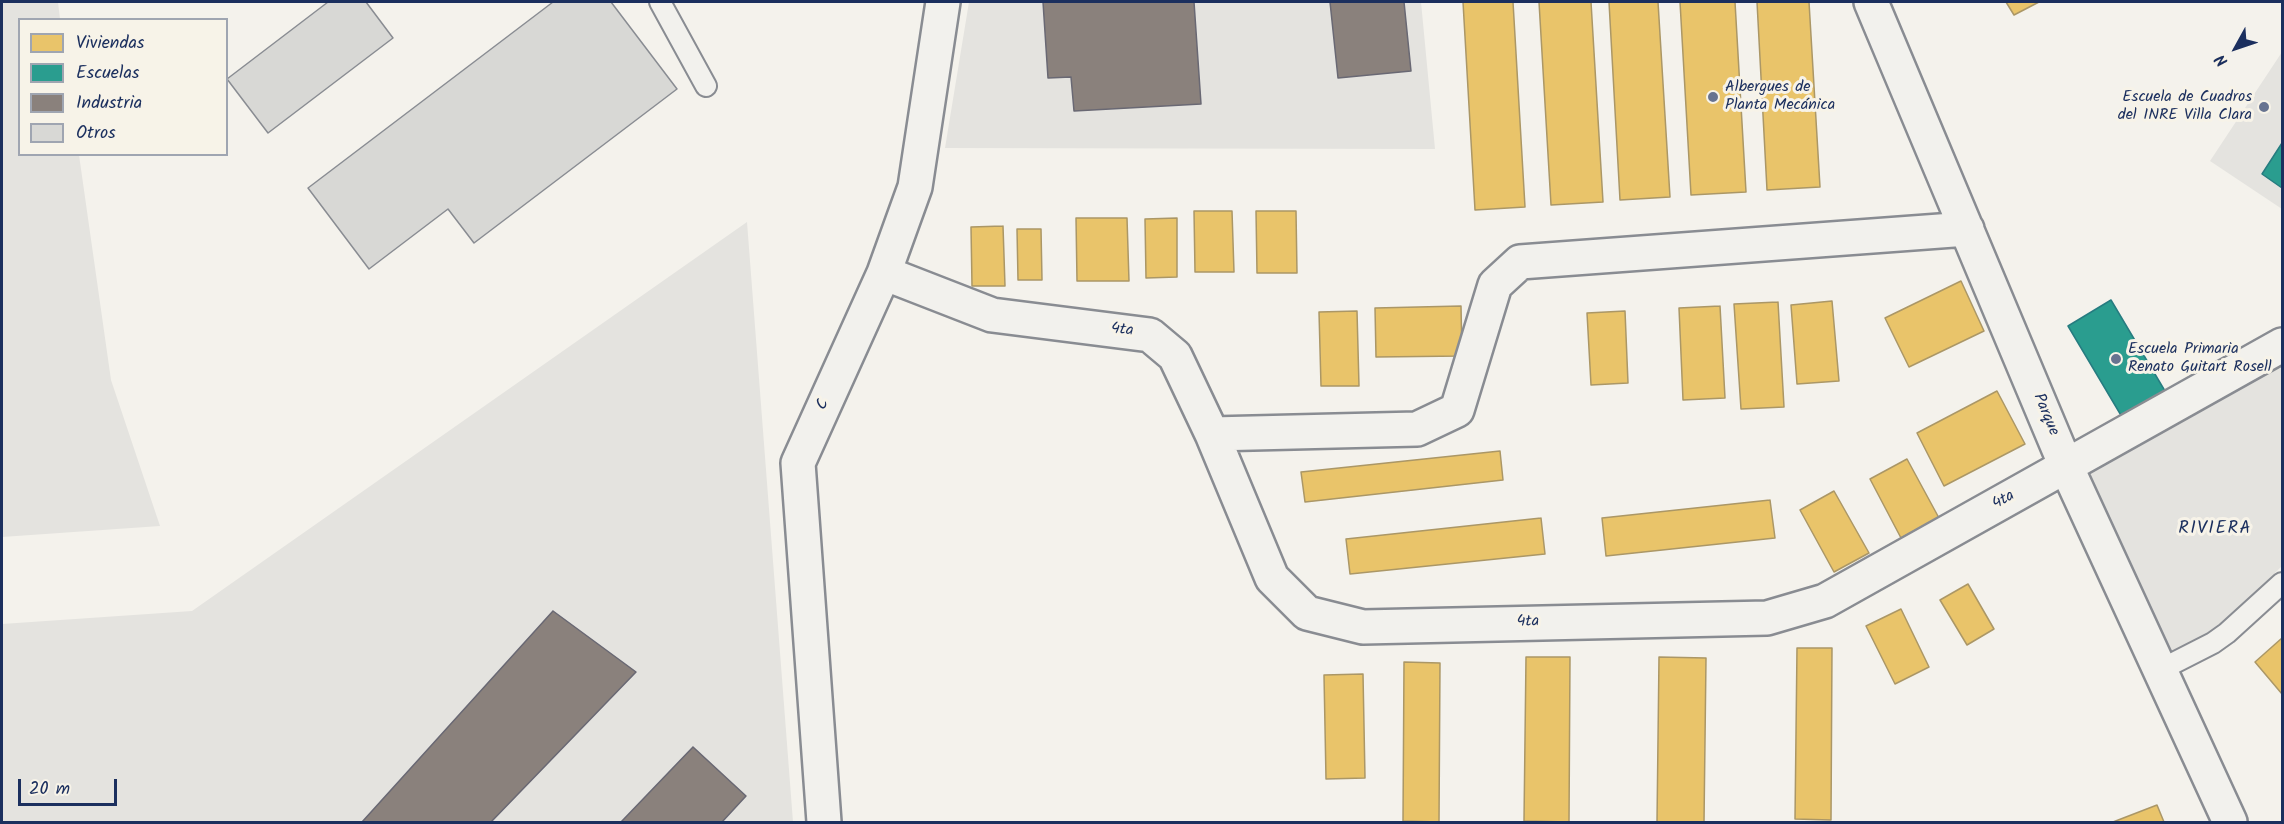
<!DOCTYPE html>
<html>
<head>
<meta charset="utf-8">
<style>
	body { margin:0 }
	#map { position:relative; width:2284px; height:824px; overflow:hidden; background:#f4f2ec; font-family:Kalam,sans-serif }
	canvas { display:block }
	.frame { position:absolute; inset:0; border:3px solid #1b2f5e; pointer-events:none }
	.legend { position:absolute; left:18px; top:18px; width:210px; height:138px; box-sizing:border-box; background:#f7f3e8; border:2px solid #9fa5b1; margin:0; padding:8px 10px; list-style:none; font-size:18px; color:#1b2f5e }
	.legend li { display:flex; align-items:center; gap:12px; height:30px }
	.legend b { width:30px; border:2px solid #9fa5b1 }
	.north { position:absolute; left:2206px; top:18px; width:60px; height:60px; -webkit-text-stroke:4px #f7f3e8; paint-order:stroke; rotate:230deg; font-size:16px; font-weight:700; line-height:24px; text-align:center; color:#1b2f5e }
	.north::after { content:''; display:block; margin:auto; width:21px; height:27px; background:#1b2f5e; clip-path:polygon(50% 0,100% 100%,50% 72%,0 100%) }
	.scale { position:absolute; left:18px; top:779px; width:99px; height:27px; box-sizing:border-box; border:3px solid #1b2f5e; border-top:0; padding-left:8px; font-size:18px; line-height:21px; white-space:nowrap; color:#1b2f5e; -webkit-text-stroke:4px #f7f3e8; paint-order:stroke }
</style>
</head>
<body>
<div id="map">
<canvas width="2284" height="824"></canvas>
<div class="frame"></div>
<ul class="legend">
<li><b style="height:16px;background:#e9c46a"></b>Viviendas</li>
<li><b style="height:16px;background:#2a9d8f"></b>Escuelas</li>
<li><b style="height:16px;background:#8a817c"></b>Industria</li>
<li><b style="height:16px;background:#d8d8d5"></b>Otros</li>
</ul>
<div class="north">N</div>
<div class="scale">20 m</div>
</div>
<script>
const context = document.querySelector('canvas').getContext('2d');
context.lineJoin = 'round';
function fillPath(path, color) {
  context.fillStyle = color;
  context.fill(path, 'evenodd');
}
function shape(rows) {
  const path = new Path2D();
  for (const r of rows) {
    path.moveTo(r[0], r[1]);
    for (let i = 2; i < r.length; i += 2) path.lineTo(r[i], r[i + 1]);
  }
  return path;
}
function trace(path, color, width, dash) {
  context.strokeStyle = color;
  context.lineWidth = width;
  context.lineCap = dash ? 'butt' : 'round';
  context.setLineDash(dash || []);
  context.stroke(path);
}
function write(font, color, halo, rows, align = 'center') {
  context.font = font + ' Kalam,sans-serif';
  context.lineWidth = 6;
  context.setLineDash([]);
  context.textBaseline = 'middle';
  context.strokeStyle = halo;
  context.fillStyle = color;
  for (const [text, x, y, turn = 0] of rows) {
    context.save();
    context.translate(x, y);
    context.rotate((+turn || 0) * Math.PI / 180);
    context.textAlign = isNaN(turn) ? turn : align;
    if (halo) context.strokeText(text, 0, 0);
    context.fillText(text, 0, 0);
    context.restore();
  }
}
fillPath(shape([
	[2,2,58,2,60,19,20,20,20,154,79,155,111,380,160,526,2,537],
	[969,2,1421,2,1435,149,945,148],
	[2282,52,2282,209,2210,161],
	[747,222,793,822,2,822,2,624,192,611],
	[2282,358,2282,566,2222,625,2206,635,2166,653,2078,466]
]), '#e4e3df');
const homes = shape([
	[1463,2,1513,2,1525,207,1475,210,1463,2],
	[1539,2,1591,2,1603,202,1551,205,1539,2],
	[1609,2,1658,2,1670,197,1620,200,1609,2],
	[1680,2,1735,2,1746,192,1691,195,1680,2],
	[1757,2,1809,2,1820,187,1767,190,1757,2],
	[2006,2,2039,2,2014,15,2006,2],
	[1194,211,1232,211,1234,272,1195,272,1194,211],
	[1256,211,1296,211,1297,273,1257,273,1256,211],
	[1076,218,1127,218,1129,281,1077,281,1076,218],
	[1177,218,1177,277,1146,278,1145,219,1177,218],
	[1003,226,1005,286,972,286,971,227,1003,226],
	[1017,229,1041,229,1042,280,1018,280,1017,229],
	[1961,281,1984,331,1909,367,1885,318,1961,281],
	[1832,301,1839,381,1797,384,1791,305,1832,301],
	[1778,302,1784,407,1741,409,1734,304,1778,302],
	[1461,306,1462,356,1376,357,1375,308,1461,306],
	[1720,306,1725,398,1683,400,1679,308,1720,306],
	[1357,311,1359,386,1321,386,1319,312,1357,311],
	[1625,311,1628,383,1591,385,1587,313,1625,311],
	[1997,391,2025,444,1944,486,1917,433,1997,391],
	[1500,451,1503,480,1305,502,1301,472,1500,451],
	[1907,459,1939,518,1901,538,1870,479,1907,459],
	[1834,491,1869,553,1834,572,1800,510,1834,491],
	[1770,500,1775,538,1606,556,1602,518,1770,500],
	[1541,518,1545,554,1350,574,1346,539,1541,518],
	[1968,584,1994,629,1967,645,1940,600,1968,584],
	[1901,609,1929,667,1895,684,1866,626,1901,609],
	[2282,638,2282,694,2255,662,2282,638],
	[1797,648,1832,648,1831,820,1795,819,1797,648],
	[1526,657,1570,657,1569,822,1524,821,1526,657],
	[1659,657,1706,658,1704,822,1657,822,1659,657],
	[1404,662,1440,663,1439,822,1403,821,1404,662],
	[1363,674,1365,778,1326,779,1324,675,1363,674],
	[2157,805,2164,822,2113,822,2157,805]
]);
fillPath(homes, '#e9c46a');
trace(homes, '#ab9766', 1.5);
const schools = shape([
	[2282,143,2282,188,2262,174,2282,143],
	[2111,300,2165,391,2122,417,2068,326,2111,300]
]);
fillPath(schools, '#2a9d8f');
trace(schools, '#267c80', 1.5);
const industry = shape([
	[1043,2,1194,2,1201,104,1074,111,1071,77,1048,78,1043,2],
	[1330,2,1404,2,1411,71,1338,78,1330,2],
	[553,611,636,672,491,822,362,822,553,611],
	[693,747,746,796,722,822,621,822,693,747]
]);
fillPath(industry, '#8a817c');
trace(industry, '#696873', 1.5);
const building = shape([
	[328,2,366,2,393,38,268,133,227,79,328,2],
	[553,2,611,2,677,89,474,243,448,209,369,269,308,188,553,2]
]);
fillPath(building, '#d8d8d5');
trace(building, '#898c92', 1.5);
const lane = shape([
	[660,2,706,86],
	[2160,670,2213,643,2227,633,2282,583]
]);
const street = shape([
	[1871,2,2066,466,2230,822],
	[884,273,992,315,1150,335,1175,356,1212,434,1272,578,1307,613,1363,627,1767,618,1825,601,2282,345],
	[1212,434,1417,429,1457,410,1495,285,1520,262,1967,229],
	[824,822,798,463,884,273,915,187,943,2]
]);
trace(lane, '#898c92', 24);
trace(street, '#898c92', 38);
trace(lane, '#f2f1ed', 20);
trace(street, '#f2f1ed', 33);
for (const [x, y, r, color] of [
	[1713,97,6,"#677390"],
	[2264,107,6,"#677390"],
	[2116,359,6,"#677390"]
]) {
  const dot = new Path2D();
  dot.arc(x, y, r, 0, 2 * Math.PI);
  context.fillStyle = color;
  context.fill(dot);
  trace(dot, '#f7f3e8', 2);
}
write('16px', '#1b2f5e', '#f7f3e8', [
	["Albergues de",1725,88],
	["Planta Mecánica",1725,106],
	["Escuela de Cuadros",2252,98,"right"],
	["del INRE Villa Clara",2252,116,"right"],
	["Escuela Primaria",2128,350],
	["Renato Guitart Rosell",2128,368]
], 'left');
write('16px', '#1b2f5e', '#f7f3e8', [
	["4ta",1122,331,7],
	["C",824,405,-66],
	["Parque",2045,415,67],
	["4ta",2004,501,-29],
	["4ta",1528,623,-1]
]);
context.letterSpacing = '1.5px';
write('18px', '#1b2f5e', '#f7f3e8', [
	["RIVIERA",2215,530]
]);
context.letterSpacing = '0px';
</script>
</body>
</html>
